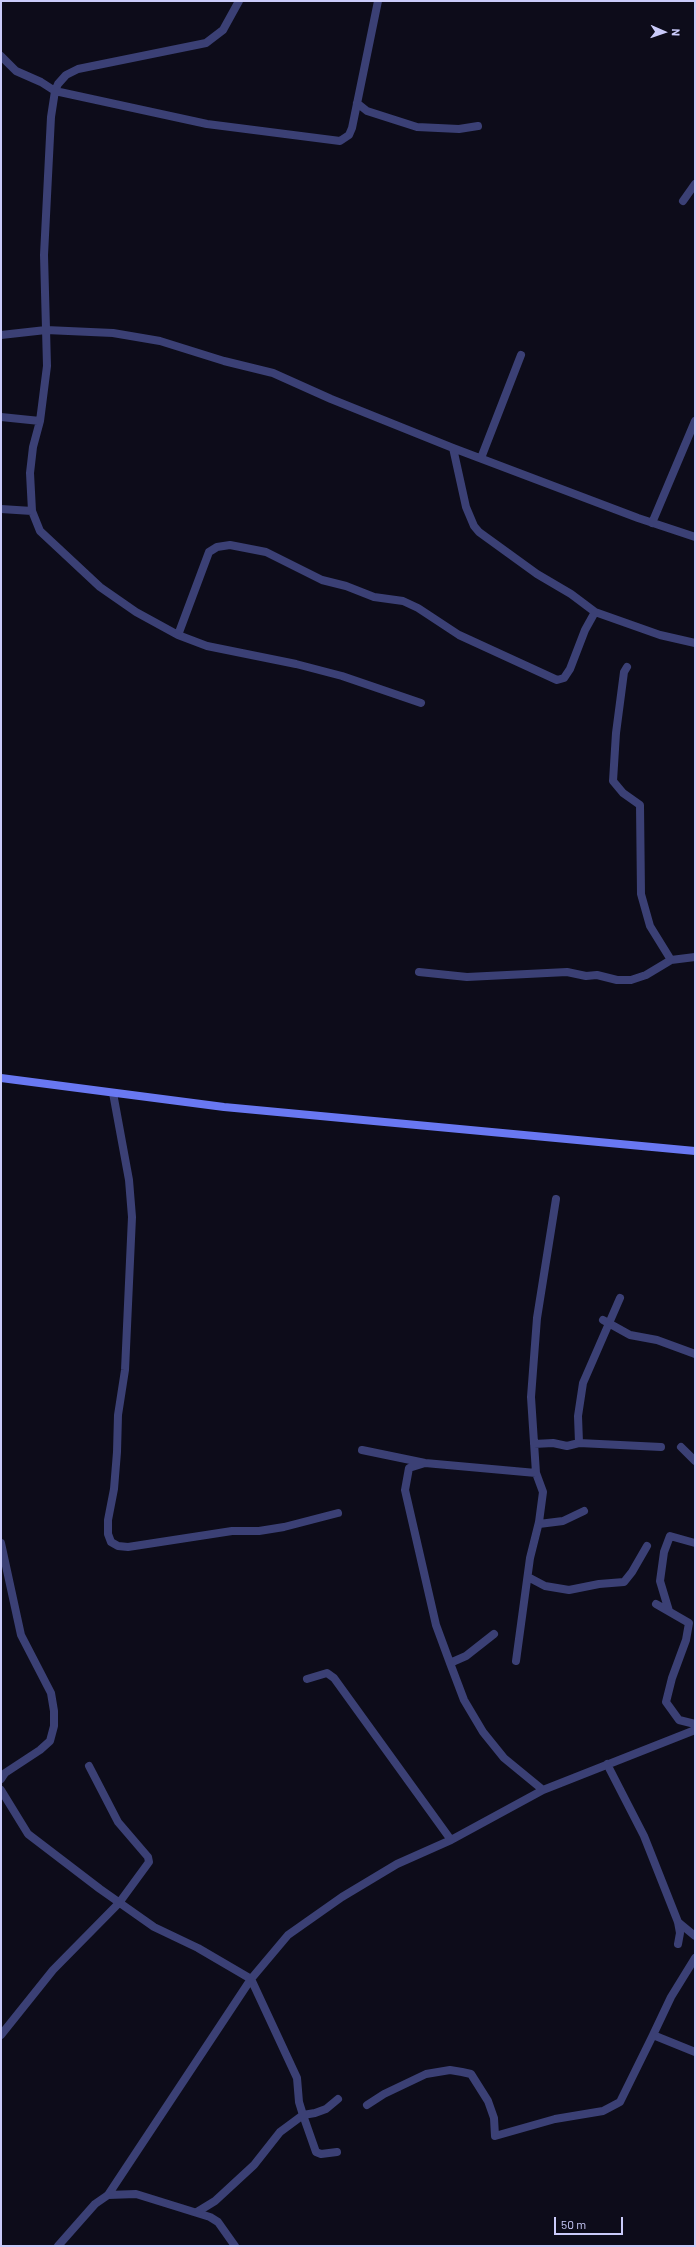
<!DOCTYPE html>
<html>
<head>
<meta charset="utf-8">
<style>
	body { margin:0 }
	#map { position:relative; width:696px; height:2247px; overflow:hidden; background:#0d0c1a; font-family:Barlow,sans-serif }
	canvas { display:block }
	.frame { position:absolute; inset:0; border:2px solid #cacbfa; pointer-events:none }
	.north { position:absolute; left:644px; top:12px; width:40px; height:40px; -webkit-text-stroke:3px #0d0c1a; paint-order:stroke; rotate:92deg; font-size:11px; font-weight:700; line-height:16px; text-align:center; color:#cacbfa }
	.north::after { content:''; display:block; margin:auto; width:14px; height:18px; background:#cacbfa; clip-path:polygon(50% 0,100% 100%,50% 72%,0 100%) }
	.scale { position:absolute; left:554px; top:2217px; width:69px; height:18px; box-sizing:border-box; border:2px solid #cacbfa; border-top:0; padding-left:5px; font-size:12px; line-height:14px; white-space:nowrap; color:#cacbfa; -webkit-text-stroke:3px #0d0c1a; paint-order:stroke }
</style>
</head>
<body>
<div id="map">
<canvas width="696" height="2247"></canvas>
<div class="frame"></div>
<div class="north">N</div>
<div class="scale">50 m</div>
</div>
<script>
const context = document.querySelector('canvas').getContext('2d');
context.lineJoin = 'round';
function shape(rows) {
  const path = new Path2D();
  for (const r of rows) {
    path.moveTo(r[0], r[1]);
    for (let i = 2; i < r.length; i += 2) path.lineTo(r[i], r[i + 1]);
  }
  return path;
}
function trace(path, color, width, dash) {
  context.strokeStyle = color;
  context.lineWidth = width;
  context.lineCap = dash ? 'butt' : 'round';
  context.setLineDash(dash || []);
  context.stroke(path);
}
trace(shape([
	[239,1,223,30,206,43,78,69,66,75,58,84,55,91,51,117,44,255,47,366,40,421,33,447,30,473,32,511,40,531,100,587,136,612,178,635,207,646,296,664,342,676,421,703],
	[1,56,16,71,41,82,55,91,207,124,340,141,349,135,352,128,378,1],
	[357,103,367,111,417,127,459,129,478,126],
	[683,201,695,184],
	[1,335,46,330,113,333,160,341,224,361,273,373,331,399,453,448,638,518,695,537],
	[1,417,40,421],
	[453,448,466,507,474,526,479,532,537,574,571,594,595,612,660,635,695,643],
	[481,458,521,355],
	[1,509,32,511],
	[652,523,695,421],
	[178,635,209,552,217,547,230,545,266,552,322,580,346,586,374,597,403,601,418,608,459,635,557,680,564,678,570,669,585,630,595,612],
	[627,667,624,672,616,733,613,781,623,793,640,805,641,894,650,926,671,960,695,957],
	[419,972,467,977,567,972,586,976,597,975,617,980,631,980,646,975,671,960],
	[113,1093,129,1180,132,1217,125,1370,118,1415,117,1452,114,1489,108,1520,108,1534,111,1542,118,1546,128,1547,232,1531,259,1531,284,1527,338,1513],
	[603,1320,630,1335,657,1340,695,1354],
	[579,1443,661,1447],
	[534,1444,553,1443,567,1446,579,1443,578,1416,583,1383,620,1298],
	[681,1447,695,1461],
	[362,1450,425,1463,536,1473],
	[425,1463,409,1468,405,1490,436,1625,450,1663,464,1700,483,1732,504,1758,543,1790],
	[539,1524,563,1521,584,1511],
	[1,1543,21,1635,51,1693,54,1711,54,1726,50,1741,40,1750,5,1773,1,1779],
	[528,1577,545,1586,569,1590,599,1584,624,1582,632,1572,647,1546],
	[656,1604,689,1623,686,1640,672,1678,666,1702,679,1720,695,1724],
	[669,1611,660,1581,664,1552,670,1536,695,1543],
	[516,1661,530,1558,539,1522,543,1492,536,1473,531,1397,537,1318,556,1199],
	[450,1663,466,1656,494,1634],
	[307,1679,327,1673,334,1678,451,1840],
	[607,1764,644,1836,678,1922,680,1933,678,1944],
	[1,1790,28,1834,100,1889,154,1927,198,1948,251,1979,297,2078,299,2102,303,2115,315,2113,326,2109,338,2099],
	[678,1922,695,1936],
	[1,2035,53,1970,119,1903,149,1862,148,1857,118,1822,89,1766],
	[653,2035,671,1997,695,1958],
	[367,2105,384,2094,426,2074,450,2070,462,2072,471,2074,488,2101,494,2118,495,2136,555,2119,603,2111,620,2102,653,2035,695,2052],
	[108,2195,136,2194,210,2217,218,2222,235,2246],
	[197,2212,215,2201,254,2165,280,2132,303,2115,316,2152,321,2154,337,2152],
	[58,2246,95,2204,108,2195,251,1979,288,1935,342,1897,397,1864,451,1840,543,1790,695,1730]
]), '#3b4075', 8);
trace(shape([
	[1,1078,224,1107,695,1151]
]), '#6978f2', 8);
</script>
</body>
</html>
